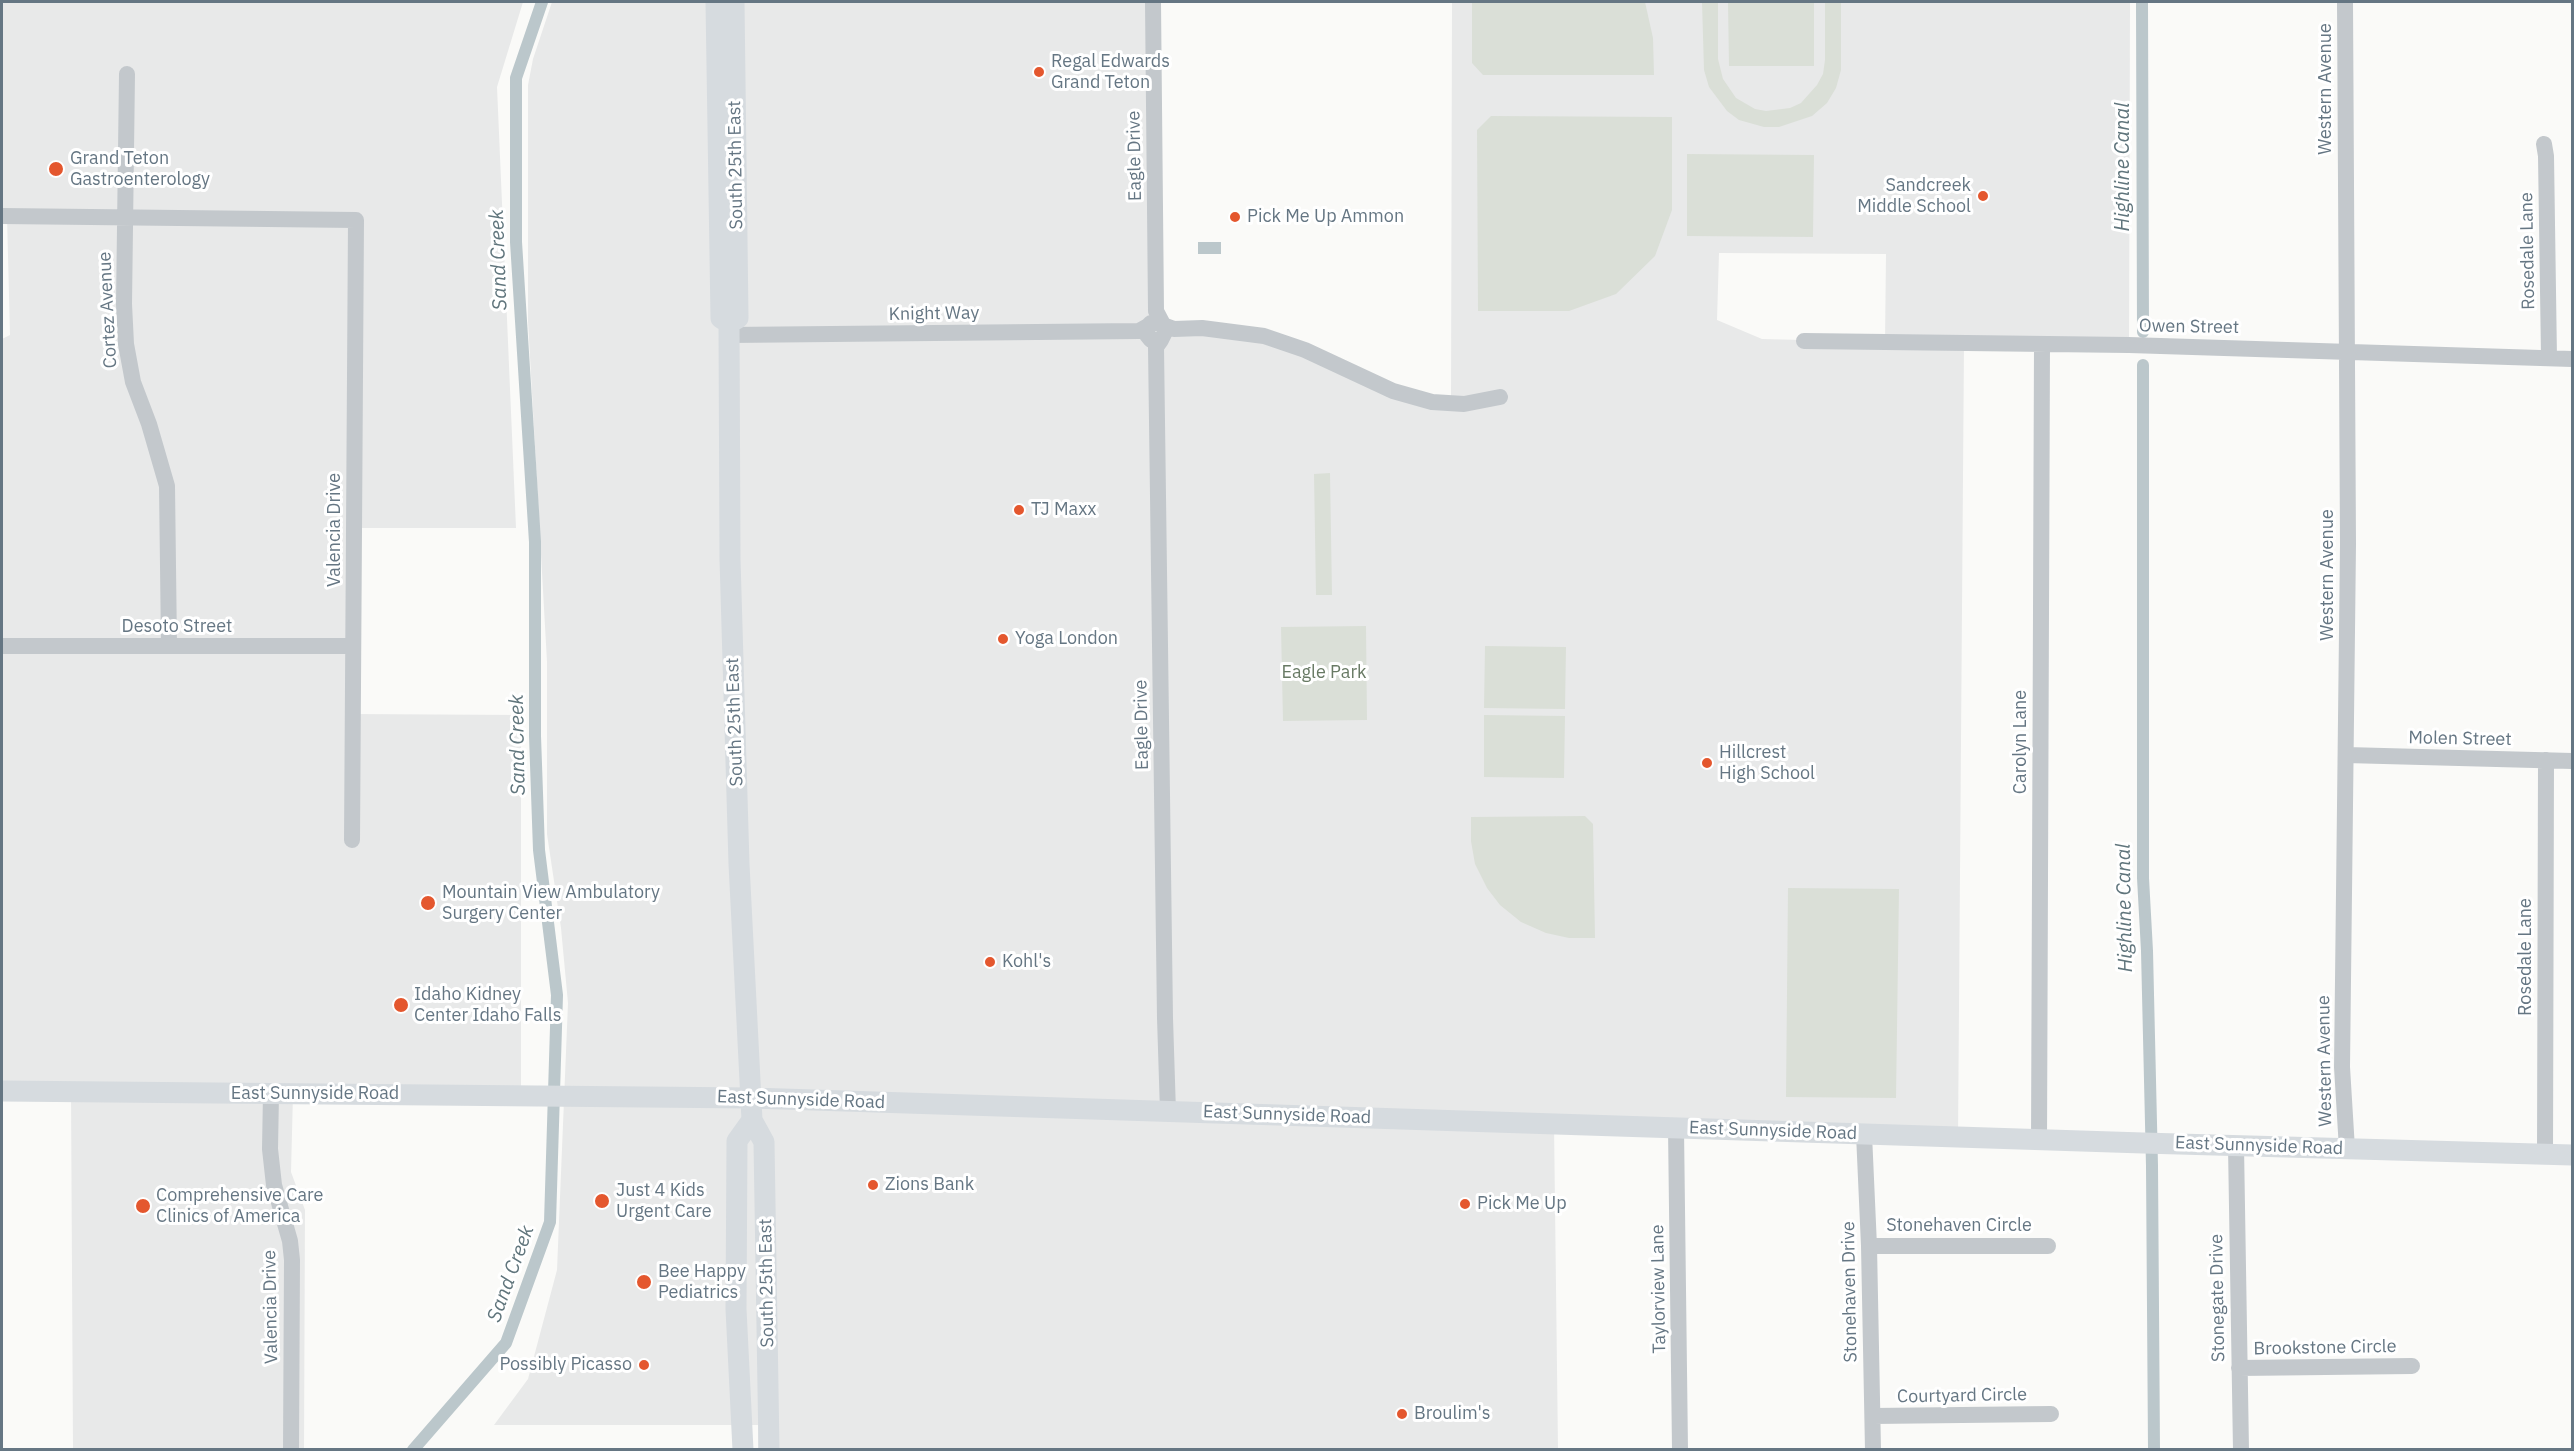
<!DOCTYPE html>
<html>
<head>
<meta charset="utf-8">
<style>
	body { margin:0 }
	#map { position:relative; width:2574px; height:1451px; overflow:hidden; background:#fafaf8; font-family:"IBM Plex Sans",sans-serif }
	canvas { display:block }
	.frame { position:absolute; inset:0; border:3px solid #657683; pointer-events:none }
</style>
</head>
<body>
<div id="map">
<canvas width="2574" height="1451"></canvas>
<div class="frame"></div>
</div>
<script>
const context = document.querySelector('canvas').getContext('2d');
context.lineJoin = 'round';
function fillPath(path, color) {
  context.fillStyle = color;
  context.fill(path, 'evenodd');
}
function shape(rows) {
  const path = new Path2D();
  for (const r of rows) {
    path.moveTo(r[0], r[1]);
    for (let i = 2; i < r.length; i += 2) path.lineTo(r[i], r[i + 1]);
  }
  return path;
}
function trace(path, color, width, dash) {
  context.strokeStyle = color;
  context.lineWidth = width;
  context.lineCap = dash ? 'butt' : 'round';
  context.setLineDash(dash || []);
  context.stroke(path);
}
function write(font, color, halo, rows, align = 'center') {
  context.font = font + ' "IBM Plex Sans",sans-serif';
  context.lineWidth = 6;
  context.setLineDash([]);
  context.textBaseline = 'middle';
  context.strokeStyle = halo;
  context.fillStyle = color;
  for (const [text, x, y, turn = 0] of rows) {
    context.save();
    context.translate(x, y);
    context.rotate((+turn || 0) * Math.PI / 180);
    context.textAlign = isNaN(turn) ? turn : align;
    if (halo) context.strokeText(text, 0, 0);
    context.fillText(text, 0, 0);
    context.restore();
  }
}
fillPath(shape([
	[2,2,523,2,497,87,516,528,354,528,353,714,521,715,521,1095,293,1094,291,1172,305,1210,304,1449,73,1449,71,1092,2,1091,2,339,10,335,7,216,2,216],
	[552,2,1153,2,1156,332,1264,336,1451,404,1452,2,2130,2,2129,345,1964,344,1958,1137,1554,1124,1558,1449,758,1450,758,1425,494,1425,528,1379,557,1270,568,1003,561,928,547,834,547,662,528,321,528,85,533,59],
	[1719,253,1886,254,1885,342,1762,339,1717,320]
]), '#e8e9e9');
fillPath(shape([
	[1472,2,1645,2,1653,38,1654,75,1483,75,1472,63],
	[1702,2,1718,2,1718,59,1723,79,1736,98,1755,109,1766,111,1790,108,1801,103,1817,85,1823,74,1825,60,1825,2,1841,2,1841,70,1836,88,1827,103,1812,116,1779,127,1764,127,1739,120,1727,111,1709,87,1704,70],
	[1728,2,1814,2,1814,66,1729,66],
	[1491,116,1672,117,1672,210,1655,256,1616,294,1569,311,1478,311,1477,130],
	[1687,154,1814,155,1813,237,1687,236],
	[1330,473,1332,595,1316,595,1314,474],
	[1366,626,1367,720,1283,721,1281,627],
	[1485,646,1566,647,1565,709,1484,708],
	[1484,715,1565,716,1564,778,1484,777],
	[1585,816,1593,824,1595,938,1569,938,1546,933,1521,922,1500,905,1487,888,1475,864,1471,841,1471,817],
	[1788,888,1899,889,1896,1098,1786,1097]
]), '#dadfd7');
fillPath(shape([
	[1198,242,1221,242,1221,254,1198,254]
]), '#bbc7cb');
trace(shape([
	[2142,2,2143,332],
	[2143,365,2143,878,2147,951,2152,1166,2154,1450],
	[413,1450,506,1343,550,1222,557,995,539,850,535,736,535,542,516,242,516,78,542,2]
]), '#bbc7cb', 12);
trace(shape([
	[1153,2,1156,311,1166,330,1161,340,1151,340,1147,335,1148,326,1151,323,1160,323],
	[2345,2,2348,544,2342,1067,2347,1149],
	[127,74,124,304,126,344,133,382,149,424,167,486,169,646],
	[2544,144,2546,156,2549,358],
	[2,216,356,220,352,840],
	[1163,325,1174,329,1202,328,1264,336,1305,350,1393,391,1432,402,1464,404,1500,397],
	[729,335,1139,331,1148,326],
	[1161,340,1156,347,1165,1018,1168,1112],
	[1804,341,2129,345,2572,359],
	[2,646,353,646],
	[2346,755,2572,761],
	[271,1094,270,1149,274,1185,290,1241,292,1260,291,1450],
	[1676,1128,1680,1450],
	[1864,1134,1869,1246,1873,1450],
	[2039,1140,2042,344],
	[2236,1146,2241,1450],
	[2545,1154,2546,760],
	[1869,1246,2048,1246],
	[2239,1368,2412,1366],
	[1873,1416,2051,1414]
]), '#c3c8cc', 16);
trace(shape([
	[716,2,721,318,729,323],
	[729,323,730,559,739,864,752,1120,764,1142,769,1450],
	[729,323,738,318,734,2],
	[2,1091,752,1098,2143,1143,2572,1155],
	[743,1450,736,1309,737,1141,752,1120]
]), '#d6dbdf', 21);
for (const [x, y, r, color] of [
	[1039,72,6,"#e4572e"],
	[56,169,8,"#e4572e"],
	[1983,196,6,"#e4572e"],
	[1235,217,6,"#e4572e"],
	[1019,510,6,"#e4572e"],
	[1003,639,6,"#e4572e"],
	[1707,763,6,"#e4572e"],
	[428,903,8,"#e4572e"],
	[990,962,6,"#e4572e"],
	[401,1005,8,"#e4572e"],
	[873,1185,6,"#e4572e"],
	[602,1201,8,"#e4572e"],
	[1465,1204,6,"#e4572e"],
	[143,1206,8,"#e4572e"],
	[644,1282,8,"#e4572e"],
	[644,1365,6,"#e4572e"],
	[1402,1414,6,"#e4572e"]
]) {
  const dot = new Path2D();
  dot.arc(x, y, r, 0, 2 * Math.PI);
  context.fillStyle = color;
  context.fill(dot);
  trace(dot, '#fff', 2);
}
write('18px', '#657683', '#fff', [
	["Regal Edwards",1051,62],
	["Grand Teton",1051,83],
	["Grand Teton",70,159],
	["Gastroenterology",70,180],
	["Sandcreek",1971,186,"right"],
	["Middle School",1971,207,"right"],
	["Pick Me Up Ammon",1247,217],
	["TJ Maxx",1031,510],
	["Yoga London",1015,639],
	["Hillcrest",1719,753],
	["High School",1719,774],
	["Mountain View Ambulatory",442,893],
	["Surgery Center",442,914],
	["Kohl's",1002,962],
	["Idaho Kidney",414,995],
	["Center Idaho Falls",414,1016],
	["Zions Bank",885,1185],
	["Just 4 Kids",616,1191],
	["Urgent Care",616,1212],
	["Comprehensive Care",156,1196],
	["Clinics of America",156,1217],
	["Pick Me Up",1477,1204],
	["Bee Happy",658,1272],
	["Pediatrics",658,1293],
	["Possibly Picasso",632,1365,"right"],
	["Broulim's",1414,1414]
], 'left');
write('18px', '#657683', '#fff', [
	["Western Avenue",2326,89,-90],
	["Eagle Drive",1135,156,-91],
	["South 25th East",736,165,-91],
	["Rosedale Lane",2528,251,-91],
	["Cortez Avenue",108,310,-93],
	["Knight Way",934,314,-1],
	["Owen Street",2189,327,1],
	["Valencia Drive",335,530,-90],
	["Western Avenue",2328,575,-90],
	["Desoto Street",177,627],
	["South 25th East",735,722,-92],
	["Eagle Drive",1142,725,-91],
	["Molen Street",2460,739,1],
	["Carolyn Lane",2021,742,-90],
	["Rosedale Lane",2526,957,-90],
	["Western Avenue",2325,1061,-91],
	["East Sunnyside Road",315,1094],
	["East Sunnyside Road",801,1100,2],
	["East Sunnyside Road",1287,1115,2],
	["East Sunnyside Road",1773,1131,2],
	["East Sunnyside Road",2259,1146,2],
	["Stonehaven Circle",1959,1226],
	["South 25th East",767,1283,-91],
	["Taylorview Lane",1659,1289,-91],
	["Stonehaven Drive",1850,1292,-91],
	["Stonegate Drive",2218,1298,-91],
	["Valencia Drive",271,1307,-91],
	["Brookstone Circle",2325,1348,-1],
	["Courtyard Circle",1962,1396,-1]
]);
write('18px', '#687a64', '#fff', [
	["Eagle Park",1324,673]
]);
write('italic 20px', '#60757c', '#fff', [
	["Highline Canal",2123,167,-90],
	["Sand Creek",499,260,-92],
	["Sand Creek",518,745,-91],
	["Highline Canal",2125,908,-91],
	["Sand Creek",511,1274,-70]
]);
</script>
</body>
</html>
